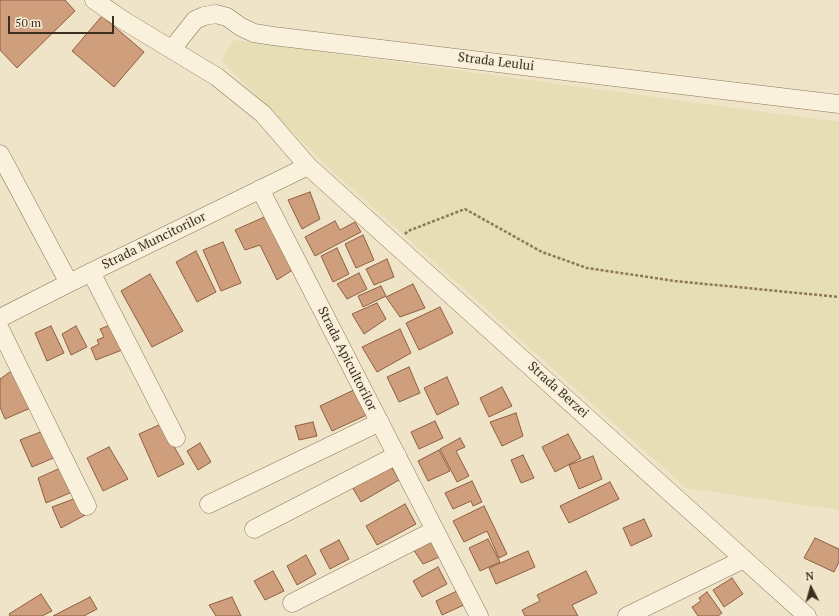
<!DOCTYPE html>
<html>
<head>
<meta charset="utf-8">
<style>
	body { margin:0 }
	#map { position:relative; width:839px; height:616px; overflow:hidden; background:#f0e4c8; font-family:"PT Serif",serif }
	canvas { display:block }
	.north { position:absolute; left:791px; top:568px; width:40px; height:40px; -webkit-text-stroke:3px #f7eed8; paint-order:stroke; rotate:354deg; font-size:11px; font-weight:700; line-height:16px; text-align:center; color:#3d2e20 }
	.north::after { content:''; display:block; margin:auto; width:14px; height:18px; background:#3d2e20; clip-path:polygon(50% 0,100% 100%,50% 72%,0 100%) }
	.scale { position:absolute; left:8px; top:16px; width:106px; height:18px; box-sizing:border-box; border:2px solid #3d2e20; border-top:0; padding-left:5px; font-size:12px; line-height:14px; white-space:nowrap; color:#3d2e20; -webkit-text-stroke:3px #f7eed8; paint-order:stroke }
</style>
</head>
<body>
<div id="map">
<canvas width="839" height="616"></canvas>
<div class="north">N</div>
<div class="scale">50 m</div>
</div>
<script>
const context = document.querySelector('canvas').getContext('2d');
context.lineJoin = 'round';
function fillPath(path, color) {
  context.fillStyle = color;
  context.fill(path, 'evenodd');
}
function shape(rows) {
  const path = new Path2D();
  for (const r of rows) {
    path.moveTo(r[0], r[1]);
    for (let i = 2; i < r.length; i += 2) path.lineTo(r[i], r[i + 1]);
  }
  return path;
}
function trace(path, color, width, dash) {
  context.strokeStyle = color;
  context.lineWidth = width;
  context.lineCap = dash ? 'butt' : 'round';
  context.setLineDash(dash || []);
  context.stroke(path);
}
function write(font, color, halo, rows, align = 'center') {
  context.font = font + ' "PT Serif",serif';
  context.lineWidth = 4;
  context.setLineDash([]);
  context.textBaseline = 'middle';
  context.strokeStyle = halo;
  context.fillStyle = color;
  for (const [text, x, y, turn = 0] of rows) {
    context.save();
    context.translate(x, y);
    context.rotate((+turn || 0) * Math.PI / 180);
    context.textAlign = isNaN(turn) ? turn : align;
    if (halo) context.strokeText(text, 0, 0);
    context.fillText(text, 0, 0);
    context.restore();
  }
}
fillPath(shape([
	[233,40,839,122,839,510,686,488,318,158,221,60]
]), '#e6deb5');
const building = shape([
	[0,0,65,0,75,11,17,68,0,50,0,0],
	[102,16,144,52,114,87,72,51,102,16],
	[310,192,320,219,302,229,288,200,310,192],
	[269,215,294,269,277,280,260,245,245,250,235,230,269,215],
	[335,221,340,230,355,222,361,232,315,256,305,237,335,221],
	[363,235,374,260,356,268,345,244,363,235],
	[223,242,241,283,221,291,203,250,223,242],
	[337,248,349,274,333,282,321,256,337,248],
	[196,251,216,292,197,302,176,262,196,251],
	[387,259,394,277,374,285,366,269,387,259],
	[359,273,367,289,347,299,337,284,359,273],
	[150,274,183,331,152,347,121,291,150,274],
	[413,284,425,308,400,317,386,297,413,284],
	[381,286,386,296,363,307,358,296,381,286],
	[377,303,386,319,364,334,352,314,377,303],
	[440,307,453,333,419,350,406,323,440,307],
	[110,325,122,350,96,360,91,348,99,344,97,340,104,337,100,329,110,325],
	[51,326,64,353,47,361,35,333,51,326],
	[76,326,87,347,71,355,62,334,76,326],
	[400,329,411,353,377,372,362,347,400,329],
	[409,367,420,393,399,402,387,377,409,367],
	[14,369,33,407,5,419,0,407,0,379,14,369],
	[447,377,459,404,437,415,424,388,447,377],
	[502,387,512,406,489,417,480,398,502,387],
	[358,388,369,414,332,431,320,406,358,388],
	[516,413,523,436,502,446,490,422,516,413],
	[435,421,443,438,419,449,411,432,435,421],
	[313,422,317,436,299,440,295,426,313,422],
	[161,424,184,464,158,477,139,434,161,424],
	[43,431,56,457,32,467,20,440,43,431],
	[568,434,581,458,555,472,542,447,568,434],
	[460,438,465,447,456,451,469,476,457,482,440,449,460,438],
	[200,443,211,462,198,470,187,451,200,443],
	[109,447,128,479,103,491,87,458,109,447],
	[439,450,450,471,428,481,418,461,439,450],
	[523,455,534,478,521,483,511,460,523,455],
	[593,456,602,479,579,489,569,465,593,456],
	[65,466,77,490,46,503,38,478,65,466],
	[391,466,399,480,361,502,352,487,391,466],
	[472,481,482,502,473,506,471,501,453,509,445,493,472,481],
	[610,482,619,499,569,523,560,506,610,482],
	[79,497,87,514,61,528,52,507,79,497],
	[405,504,416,524,377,545,366,526,405,504],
	[484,506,507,554,499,558,487,531,464,542,453,521,484,506],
	[644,519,652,536,631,546,623,528,644,519],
	[432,538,442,556,423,564,413,549,432,538],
	[815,538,839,549,839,562,834,572,804,558,815,538],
	[488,539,500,562,480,571,469,548,488,539],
	[339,540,349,559,330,569,320,550,339,540],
	[528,551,535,567,496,584,489,568,528,551],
	[306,555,316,574,297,585,287,566,306,555],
	[438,567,447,584,422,597,413,581,438,567],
	[273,571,284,591,265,600,254,581,273,571],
	[586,571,597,593,572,605,578,616,525,616,522,610,540,601,537,595,586,571],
	[732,578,743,594,724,607,713,590,732,578],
	[459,590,466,604,442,615,436,601,459,590],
	[707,592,722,613,718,616,698,616,692,607,701,601,699,598,707,592],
	[41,594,52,611,42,616,10,616,9,614,41,594],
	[90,597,97,609,84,616,53,616,90,597],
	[232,597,241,616,216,616,209,605,232,597]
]);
fillPath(building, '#cf9f7d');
trace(building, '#8d5f41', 1);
const minor = shape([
	[94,0,123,20,217,77,263,114,308,166,807,616],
	[172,49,195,20,204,16,216,14,227,17,241,27,254,33,273,36,839,104],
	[0,154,69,283],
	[260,189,479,616],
	[91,272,176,438],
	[0,318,69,283,308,166],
	[0,329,87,506],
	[209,504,380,422],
	[254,529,397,455],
	[292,603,435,530],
	[627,616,744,559]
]);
trace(minor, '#8d765c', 19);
trace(shape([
	[405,234,408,231,465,209,542,252,587,268,675,281,839,297]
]), '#8d765c', 2.5, [3, 2]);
trace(minor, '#faf1dc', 18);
write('13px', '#3d2e20', '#f7eed8', [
	["Strada Leului",496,62,7],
	["Strada Muncitorilor",154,241,-26],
	["Strada Apicultorilor",347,359,63],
	["Strada Berzei",558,390,42]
]);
</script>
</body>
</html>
